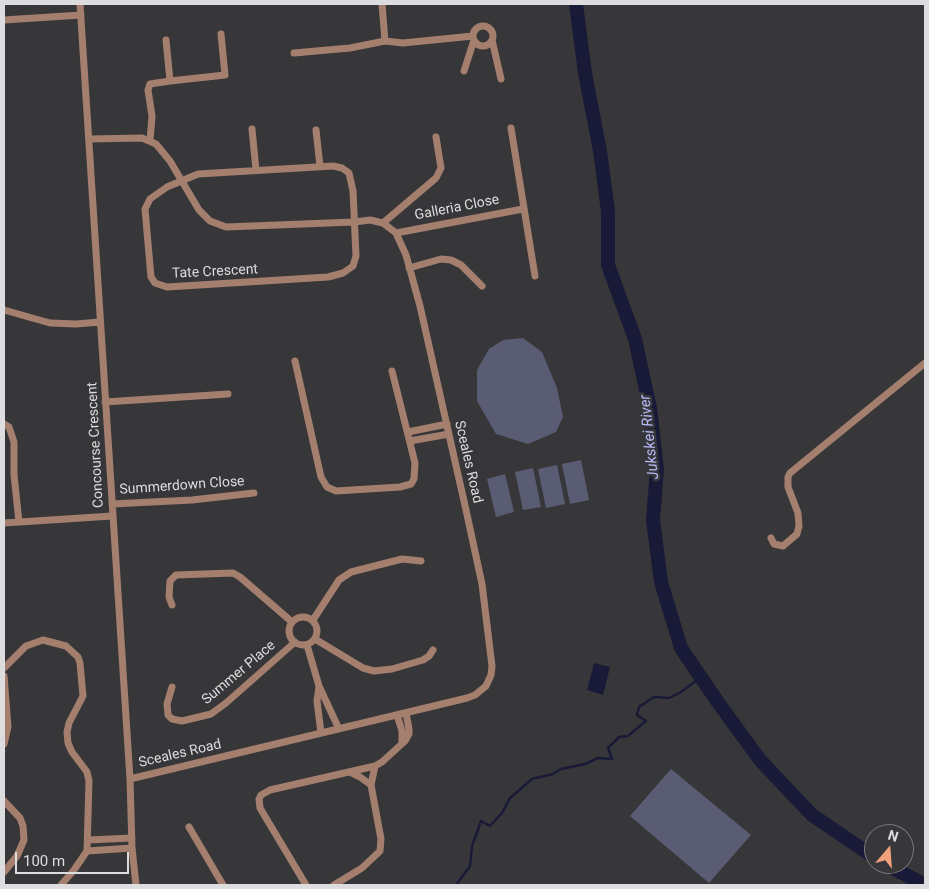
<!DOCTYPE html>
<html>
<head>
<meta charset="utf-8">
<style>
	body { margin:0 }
	#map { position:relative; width:929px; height:889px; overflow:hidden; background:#37373a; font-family:Roboto,sans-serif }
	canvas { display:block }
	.frame { position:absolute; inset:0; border:5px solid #dddddf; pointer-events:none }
	.north { position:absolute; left:864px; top:824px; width:50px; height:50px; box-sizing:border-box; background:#37373a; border:1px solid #79797c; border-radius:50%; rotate:18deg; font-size:14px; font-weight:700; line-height:20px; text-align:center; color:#dddddf }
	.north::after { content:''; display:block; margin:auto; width:18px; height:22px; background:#f1a17c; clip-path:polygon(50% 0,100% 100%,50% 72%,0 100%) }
	.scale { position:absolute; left:15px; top:852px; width:114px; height:22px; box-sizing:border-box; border:2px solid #dddddf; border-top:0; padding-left:6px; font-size:15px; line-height:18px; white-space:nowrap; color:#dddddf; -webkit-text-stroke:4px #37373a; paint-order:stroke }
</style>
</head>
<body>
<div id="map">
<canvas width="929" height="889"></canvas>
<div class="frame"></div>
<div class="north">N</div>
<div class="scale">100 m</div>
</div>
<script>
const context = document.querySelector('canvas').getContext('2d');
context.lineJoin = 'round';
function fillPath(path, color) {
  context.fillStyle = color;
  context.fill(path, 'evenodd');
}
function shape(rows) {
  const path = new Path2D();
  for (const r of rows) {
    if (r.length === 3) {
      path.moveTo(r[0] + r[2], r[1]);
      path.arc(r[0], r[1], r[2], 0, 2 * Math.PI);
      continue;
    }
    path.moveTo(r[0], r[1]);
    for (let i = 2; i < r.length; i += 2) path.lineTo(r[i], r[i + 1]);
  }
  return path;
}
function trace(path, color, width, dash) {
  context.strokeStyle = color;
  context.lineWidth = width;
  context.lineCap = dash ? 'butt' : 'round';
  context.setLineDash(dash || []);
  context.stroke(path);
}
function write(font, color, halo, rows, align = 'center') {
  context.font = font + ' Roboto,sans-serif';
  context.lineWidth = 5;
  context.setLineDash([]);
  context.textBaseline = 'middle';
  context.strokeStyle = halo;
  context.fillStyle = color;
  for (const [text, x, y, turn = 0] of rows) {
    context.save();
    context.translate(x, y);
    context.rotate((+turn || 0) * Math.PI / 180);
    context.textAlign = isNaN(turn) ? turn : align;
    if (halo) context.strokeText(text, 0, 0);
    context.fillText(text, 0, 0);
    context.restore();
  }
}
fillPath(shape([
	[523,338,542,352,557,388,563,417,556,432,528,444,496,434,477,401,477,370,489,349,503,340],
	[581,460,589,500,570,504,562,464],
	[557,465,565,504,546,508,538,469],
	[533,468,541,507,523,510,515,472],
	[505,474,514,512,496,517,487,479],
	[671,769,751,835,709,883,630,816]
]), '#5a5c74');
fillPath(shape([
	[594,663,610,667,603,695,587,690]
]), '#191a38');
trace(shape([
	[456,885,470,866,472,846,481,821,490,826,502,813,510,798,532,779,553,774,561,769,585,764,598,758,612,759,608,748,619,737,628,736,646,721,637,715,639,707,654,697,669,698,681,692,701,677]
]), '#191a38', 2.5);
trace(shape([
	[576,4,585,73,600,151,608,211,608,265,635,339,650,408,657,469,653,520,661,582,681,648,717,701,760,760,812,815,874,857],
	[885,864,925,885]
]), '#191a38', 14);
trace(shape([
	[80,4,130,779,132,848,136,885],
	[382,4,385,41],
	[4,20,81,15],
	[483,36,10],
	[166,40,170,81],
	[492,40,501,79],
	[294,53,350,48,385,41,403,43,473,36],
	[464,71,474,40],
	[511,128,535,276],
	[252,129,256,170],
	[316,130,320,166],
	[89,139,142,138,156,144,170,161,199,210,210,221,226,227,354,222,370,220,383,223,396,233,406,255,420,306,466,510,482,584,492,666,491,675,486,686,475,695,467,698,130,779],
	[150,141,152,116,148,90,150,84,170,81,225,75,221,34],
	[333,166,342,168,349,173,353,191,356,256,353,266,343,273,328,277,167,287,155,283,151,277,145,209,150,199,167,187,198,174,333,166],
	[383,223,436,178,441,168,436,137],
	[396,233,523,209],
	[409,268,441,259,451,260,461,265,482,286],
	[4,310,50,323,76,324,100,322],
	[295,361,321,477,327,487,336,491,400,487,411,484,414,479,415,463,392,371],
	[105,402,228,394],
	[4,424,9,427,14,442,14,475,19,522],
	[408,432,447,424],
	[410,441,449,434],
	[112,504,192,500,254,493],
	[4,523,112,516],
	[771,538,774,544,783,546,797,534,799,526,798,513,788,487,788,477,790,473,925,363],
	[172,605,169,597,170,581,176,575,233,573,240,577,292,622],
	[303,631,14],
	[313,620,339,580,351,572,402,559,421,561],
	[315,639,363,668,374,671,392,669,423,660,429,656,433,650],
	[307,645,319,686,339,729],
	[4,668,26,646,43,640,66,646,78,657,80,663,83,696,69,723,67,732,68,743,72,752,87,772,89,781,87,851,74,870,61,885],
	[4,676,8,727,4,744],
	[172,687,167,704,168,715,172,719,182,721,211,714,226,703,295,642],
	[319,687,317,701,321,733],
	[397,715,402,731,402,743],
	[350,772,360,777,371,785],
	[4,801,20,818,23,826,24,840,17,856,4,872],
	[189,827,223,885],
	[88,840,132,838],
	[87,851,132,848],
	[306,885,260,808,259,799,261,795,270,790,375,766,382,762,405,741,409,734,409,729,406,713],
	[334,885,362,868,380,851,381,839,371,785,375,766]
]), '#a47f6e', 7);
write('14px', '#dddddf', '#37373a', [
	["Galleria Close",457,208,-11],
	["Tate Crescent",215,272,-3],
	["Concourse Crescent",96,445,-93],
	["Sceales Road",468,462,77],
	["Summerdown Close",182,486,-4],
	["Summer Place",239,673,-40],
	["Sceales Road",180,754,-13]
]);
write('italic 15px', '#b5baf8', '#37373a', [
	["Jukskei River",650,437,-96]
]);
</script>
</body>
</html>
